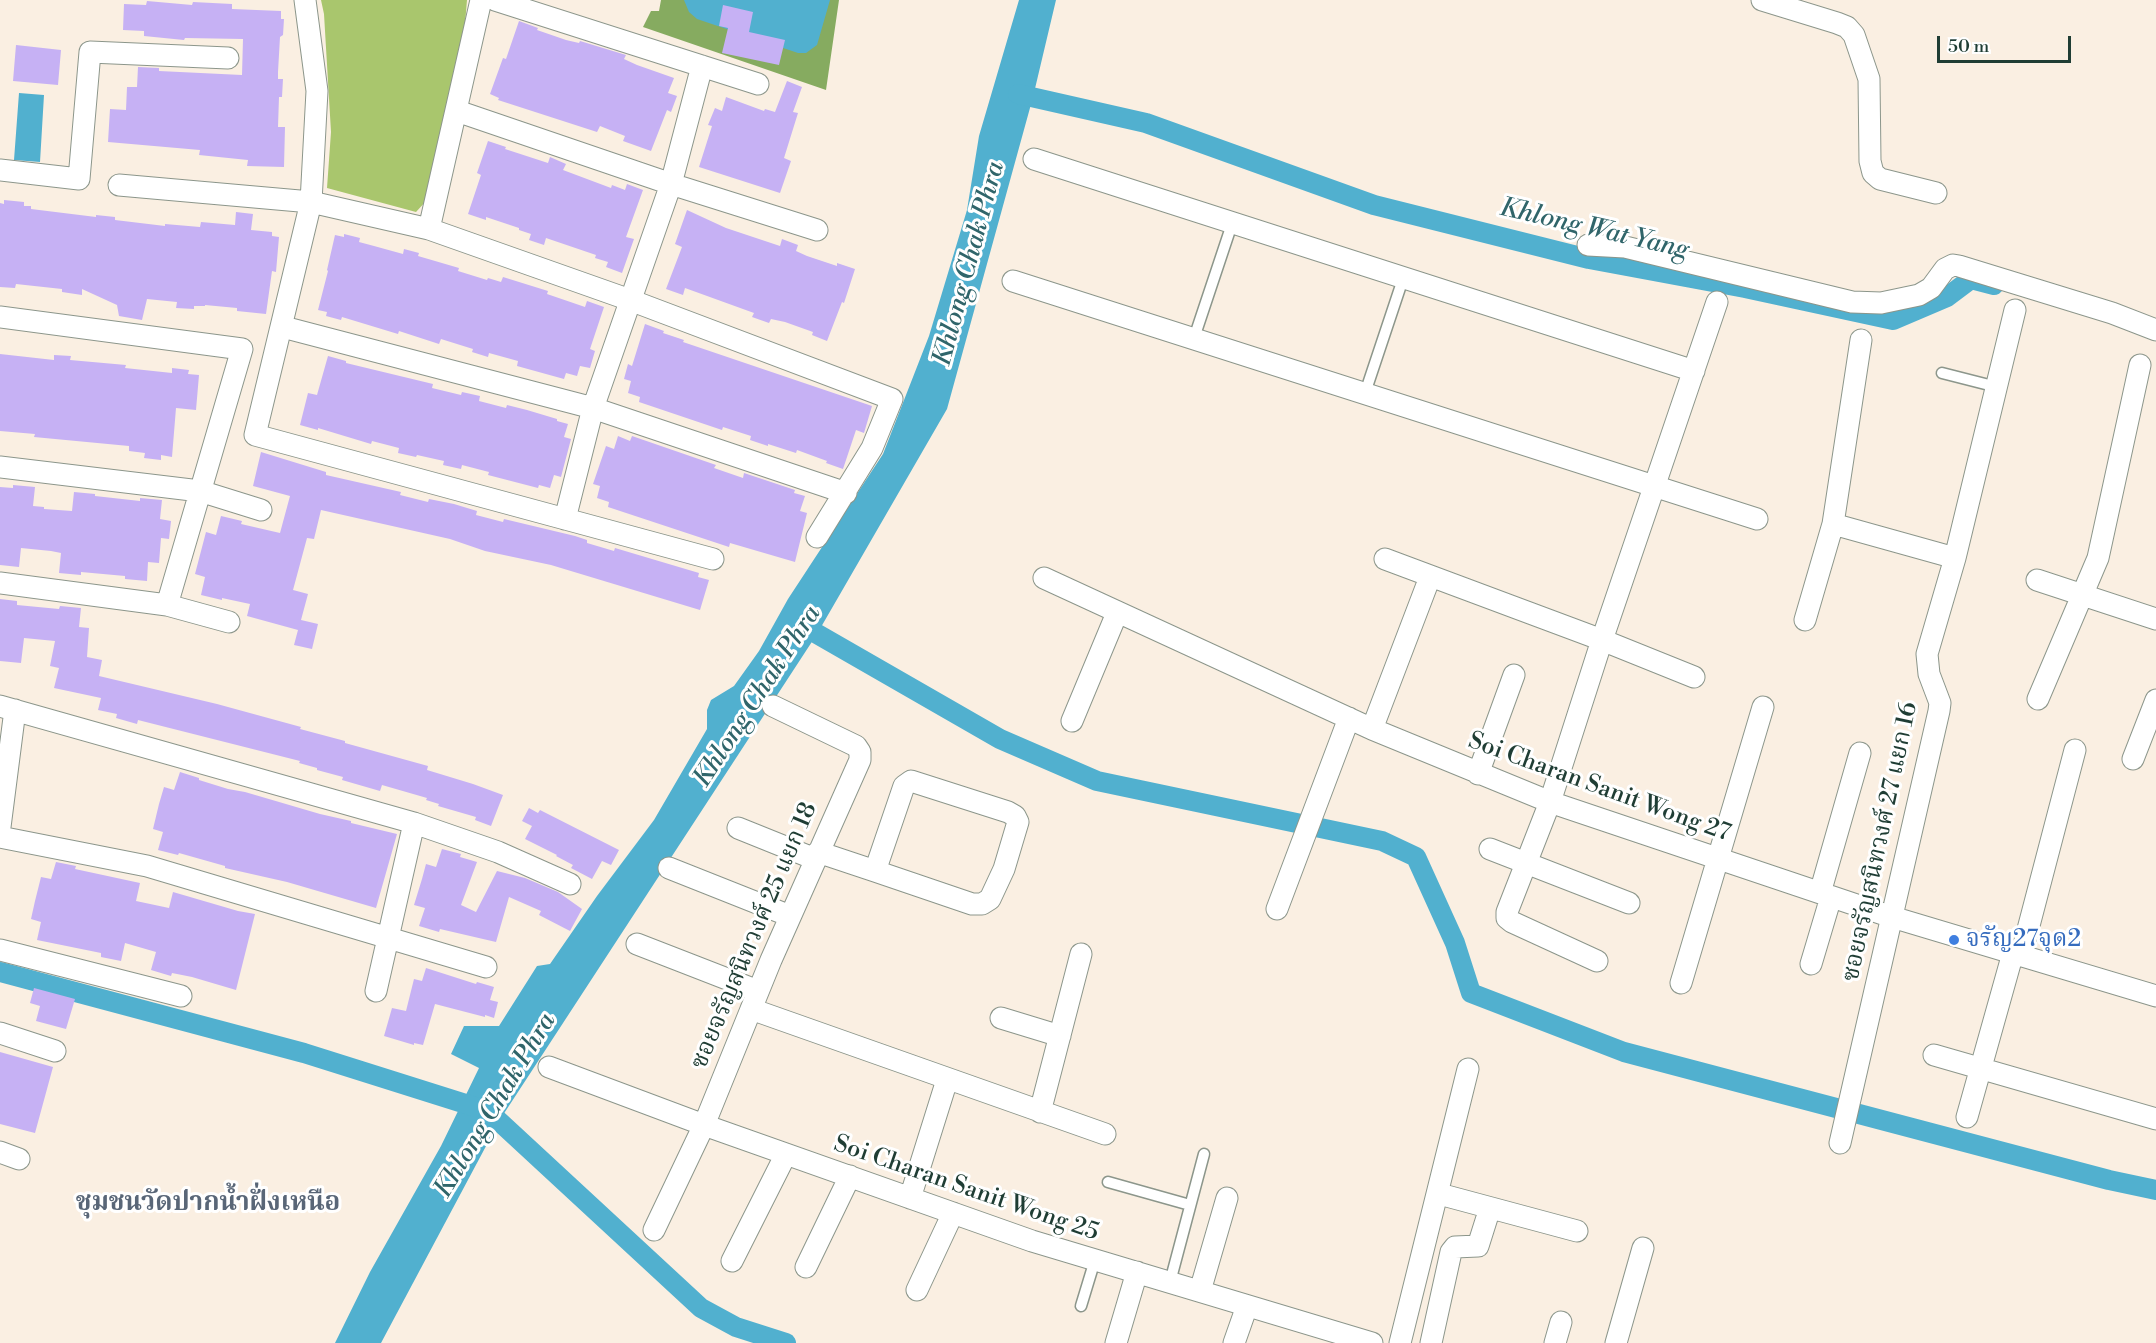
<!DOCTYPE html>
<html>
<head>
<meta charset="utf-8">
<style>
	body { margin:0 }
	#map { position:relative; width:2156px; height:1343px; overflow:hidden; background:#faefe2; font-family:"Libre Bodoni",serif }
	canvas { display:block }
	.scale { position:absolute; left:1937px; top:36px; width:134px; height:27px; box-sizing:border-box; border:3px solid #1f3d34; border-top:0; padding-left:8px; font-size:18px; line-height:21px; white-space:nowrap; color:#1f3d34; -webkit-text-stroke:4px #fff; paint-order:stroke }
</style>
</head>
<body>
<div id="map">
<canvas width="2156" height="1343"></canvas>
<div class="scale">50 m</div>
</div>
<script>
const context = document.querySelector('canvas').getContext('2d');
context.lineJoin = 'round';
function fillPath(path, color) {
  context.fillStyle = color;
  context.fill(path, 'evenodd');
}
function shape(rows) {
  const path = new Path2D();
  for (const r of rows) {
    path.moveTo(r[0], r[1]);
    for (let i = 2; i < r.length; i += 2) path.lineTo(r[i], r[i + 1]);
  }
  return path;
}
function trace(path, color, width, dash) {
  context.strokeStyle = color;
  context.lineWidth = width;
  context.lineCap = dash ? 'butt' : 'round';
  context.setLineDash(dash || []);
  context.stroke(path);
}
function write(font, color, halo, rows, align = 'center') {
  context.font = font + ' "Libre Bodoni","Noto Serif Thai",serif';
  context.lineWidth = 6;
  context.setLineDash([]);
  context.textBaseline = 'middle';
  context.strokeStyle = halo;
  context.fillStyle = color;
  for (const [text, x, y, turn = 0] of rows) {
    context.save();
    context.translate(x, y);
    context.rotate((+turn || 0) * Math.PI / 180);
    context.textAlign = isNaN(turn) ? turn : align;
    if (halo) context.strokeText(text, 0, 0);
    context.fillText(text, 0, 0);
    context.restore();
  }
}
fillPath(shape([
	[321,0,467,0,465,24,427,200,416,212,327,188,331,132,324,14]
]), '#a9c66d');
fillPath(shape([
	[661,0,839,0,826,90,643,27,651,11,659,11]
]), '#86ab60');
fillPath(shape([
	[684,0,830,0,817,45,806,53,798,53,697,19,689,12],
	[1019,0,1056,0,1033,97,947,409,817,634,501,1118,381,1343,335,1343,370,1272,441,1146,479,1068,451,1054,464,1026,499,1026,537,966,550,964,597,896,654,820,707,729,707,710,711,700,734,686,759,651,788,599,883,454,929,336,967,210,979,136],
	[19,93,44,95,40,162,14,160]
]), '#51b0cf');
trace(shape([
	[1018,94,1146,123,1374,205,1589,259,1745,288,1893,320,1947,297,1971,279,1994,285],
	[805,627,1000,739,1097,781,1382,841,1416,857,1455,943,1471,993,1624,1052,2109,1180,2156,1190],
	[0,972,304,1053,488,1111,701,1308,736,1327,786,1343]
]), '#51b0cf', 20);
fillPath(shape([
	[147,1,192,5,193,2,232,4,232,9,281,11,281,19,284,19,283,35,280,37,278,72,278,79,283,79,282,97,279,97,278,127,285,127,284,167,247,166,248,160,199,155,200,150,108,142,110,109,126,110,127,87,137,87,138,67,159,68,159,71,242,75,243,39,185,38,184,40,144,36,144,31,123,30,124,4,146,5],
	[723,5,753,12,749,32,785,40,779,65,722,53,728,28,719,26],
	[519,21,538,28,537,30,566,40,579,43,580,41,626,55,624,59,637,65,674,78,668,93,677,96,671,112,667,110,651,151,623,141,625,136,600,126,597,132,498,100,499,98,490,94,503,58,506,59],
	[16,45,61,50,58,85,13,81],
	[787,81,802,87,793,112,798,113,784,158,791,161,780,193,699,167,712,126,708,125,715,108,722,111,726,97,764,111,765,109,775,112],
	[488,141,506,147,505,149,548,163,550,157,566,164,563,170,611,188,612,185,625,190,627,184,643,190,626,237,634,239,622,273,606,267,608,262,595,258,596,255,546,238,544,245,529,240,531,234,519,230,519,228,486,217,486,220,468,214,481,175,477,173],
	[4,200,24,202,24,206,31,206,31,209,96,217,96,215,115,217,115,220,165,226,165,224,200,227,201,222,235,225,236,212,253,214,251,230,272,232,272,236,279,237,276,272,272,271,266,314,237,311,237,308,205,305,205,306,194,306,194,309,176,308,177,302,147,299,142,320,119,316,117,305,82,289,82,295,62,292,62,289,16,284,15,288,0,287,0,203,4,204],
	[687,210,726,228,780,246,782,239,798,245,796,251,807,256,837,266,837,263,855,269,844,303,842,302,827,341,812,335,813,332,785,322,771,319,769,323,752,317,754,313,685,288,683,295,666,289,682,247,675,244],
	[344,234,360,238,359,242,374,246,403,254,404,249,419,253,418,256,459,268,458,271,487,280,488,278,501,282,503,277,548,291,547,294,585,307,587,301,604,307,590,349,595,351,590,368,580,366,577,376,566,373,564,379,517,366,518,361,489,353,488,357,472,352,473,349,441,339,439,344,399,331,398,334,342,317,341,320,326,316,327,312,318,310,328,271,327,270,335,235,344,237],
	[645,324,664,331,663,333,684,340,683,342,872,406,864,433,856,430,843,469,826,463,827,461,797,450,796,453,768,444,768,446,750,440,751,436,723,427,722,430,639,402,640,397,628,393,631,381,624,379,628,364,632,366],
	[0,354,54,360,54,355,71,356,70,360,126,365,125,368,172,373,172,368,189,370,188,374,199,375,196,410,176,408,172,457,161,455,161,460,144,458,145,453,129,451,129,446,34,437,35,434,0,431],
	[328,356,346,361,346,363,433,384,432,388,461,395,462,392,480,396,479,401,506,408,507,405,527,410,557,419,557,421,568,424,564,437,571,439,561,477,554,475,550,488,539,485,538,488,488,475,489,472,462,465,461,469,443,465,444,461,417,455,416,457,398,453,399,448,372,441,371,444,318,428,318,430,300,425,308,393,317,395],
	[618,436,630,441,632,436,716,465,714,468,743,478,744,473,795,490,794,493,805,496,800,511,807,513,795,562,730,543,729,547,608,507,609,502,597,498,600,486,593,484,606,446,614,449],
	[261,452,326,472,326,475,401,492,400,495,428,502,429,499,454,504,477,511,476,515,503,522,504,519,575,536,587,540,587,543,614,551,615,548,699,573,698,577,709,580,700,610,551,565,485,551,450,539,321,510,314,539,307,538,293,590,308,594,301,620,318,624,312,649,294,645,298,630,247,616,250,604,222,598,222,600,201,595,205,577,195,574,206,532,216,535,221,516,242,521,241,524,280,533,290,496,253,486],
	[13,485,35,487,33,506,44,507,44,509,72,511,74,492,95,494,95,496,140,501,140,498,162,500,160,519,171,521,169,539,161,538,159,563,148,562,147,581,125,579,125,576,81,572,81,575,59,573,61,553,51,551,21,548,19,567,0,565,0,487,13,488],
	[0,599,17,601,17,605,59,609,60,606,81,608,79,627,89,628,87,657,102,660,99,676,217,704,301,727,300,729,345,741,345,743,428,766,427,770,473,784,503,795,491,826,475,820,476,817,438,806,439,804,426,800,427,798,382,785,380,791,342,780,343,777,317,770,317,768,299,763,300,761,138,720,137,724,116,718,117,714,98,710,101,698,54,688,59,668,50,666,55,641,24,638,21,663,0,661],
	[180,772,199,778,199,780,228,789,245,792,320,814,351,821,351,823,397,834,376,908,287,882,225,868,225,866,179,853,178,855,158,850,163,832,153,829,159,804,164,787,174,790],
	[529,808,538,813,540,810,619,850,611,865,602,861,592,879,571,868,573,865,556,856,557,855,525,839,532,826,522,821],
	[442,849,461,854,460,857,477,862,461,905,476,912,497,871,525,878,558,892,582,909,570,931,539,915,541,911,509,897,496,942,440,929,439,932,419,926,425,908,414,905,422,879,426,864,436,867],
	[56,862,76,866,75,869,140,883,136,901,169,908,173,892,238,911,255,914,236,990,192,977,172,973,171,976,151,970,156,952,125,943,121,961,101,957,101,953,37,940,41,922,31,919,35,901,41,877,51,879],
	[426,968,476,984,477,982,494,987,490,1000,498,1002,494,1018,485,1015,485,1017,435,1004,423,1045,414,1043,414,1045,384,1036,392,1008,406,1011,414,979,422,981],
	[34,988,75,999,66,1029,36,1021,40,1006,30,1003],
	[0,1052,53,1067,35,1133,0,1124]
]), '#c6b1f4');
const service = shape([
	[1194,338,1233,221],
	[1942,373,1997,387],
	[1365,393,1403,279],
	[1108,1182,1190,1205],
	[1170,1282,1204,1154],
	[1081,1306,1095,1260]
]);
const minor = shape([
	[305,0,317,91,311,202,255,435,713,559],
	[495,0,758,84],
	[1762,0,1837,23,1847,27,1854,35,1869,79,1870,161,1873,173,1880,179,1936,193],
	[457,111,671,184,817,230],
	[1034,159,1694,371],
	[0,170,79,179,90,52,228,58],
	[119,185,311,202,429,229,630,300,892,399,872,448,817,537],
	[429,229,481,0],
	[1588,245,1625,247,1852,302,1881,303,1919,295,1931,288,1945,269,1953,265,1959,266,2112,313,2156,330],
	[1013,281,1757,519],
	[0,317,242,349,167,605],
	[283,327,593,408,846,493],
	[0,467,200,491,261,510],
	[565,519,593,408,671,184,702,66],
	[1833,524,1955,558],
	[1385,559,1602,640,1694,677],
	[1044,578,1372,729,1550,802,1892,917,2156,996],
	[2037,580,2156,619],
	[0,583,167,605,229,622],
	[1805,620,1833,524,1861,340],
	[2038,699,2098,558,2140,365],
	[0,706,414,823,498,852,570,884],
	[1072,721,1117,613],
	[1372,729,1430,577],
	[2133,759,2156,700],
	[1478,774,1514,675],
	[0,827,15,710],
	[738,828,815,859],
	[0,837,147,866,486,967],
	[1490,849,1629,903],
	[818,852,875,871,972,904,982,904,990,899,1004,869,1018,822,1015,816,1008,812,911,781,904,786,875,871],
	[669,868,790,916],
	[1820,893,1860,753],
	[1277,909,1349,718],
	[637,944,758,991],
	[0,950,181,996],
	[2021,956,2075,750],
	[1597,961,1512,922,1507,918,1507,912,1550,802,1602,640,1717,302],
	[1811,964,1831,897],
	[1681,983,1763,707],
	[376,991,414,823],
	[751,1009,1105,1134],
	[1001,1018,1060,1036],
	[0,1033,55,1051],
	[1934,1055,2156,1119],
	[549,1067,704,1125,1032,1241,1372,1343],
	[1040,1112,1081,954],
	[1967,1117,2013,953],
	[1840,1143,1939,711,1940,703,1929,674,1927,654,1955,558,2015,310],
	[0,1152,19,1159],
	[1443,1195,1577,1231],
	[910,1198,947,1080],
	[654,1230,704,1125,771,960,860,760,860,752,856,746,773,706],
	[732,1261,786,1154],
	[806,1267,850,1176],
	[917,1290,953,1213],
	[1200,1291,1227,1198],
	[1116,1343,1137,1272],
	[1234,1343,1247,1306],
	[1400,1343,1468,1069],
	[1431,1343,1451,1252,1455,1247,1478,1246,1490,1208],
	[1555,1343,1561,1322],
	[1616,1343,1643,1248]
]);
trace(service, '#8c968b', 13);
trace(minor, '#8c968b', 23);
trace(service, '#fff', 10);
trace(minor, '#fff', 21);
for (const [x, y, r, color] of [
	[1954,940,6,"#3f7fe0"]
]) {
  const dot = new Path2D();
  dot.arc(x, y, r, 0, 2 * Math.PI);
  context.fillStyle = color;
  context.fill(dot);
  trace(dot, '#fff', 2);
}
write('24px', '#1f3d34', '#fff', [
	["Soi Charan Sanit Wong 27",1599,788,20],
	["ซอยจรัญสนิทวงศ์ 27 แยก 16",1881,842,-78],
	["ซอยจรัญสนิทวงศ์ 25 แยก 18",755,936,-67],
	["Soi Charan Sanit Wong 25",966,1189,19]
]);
write('24px', '#366cbe', '#fff', [
	["จรัญ27จุด2",1966,940]
], 'left');
write('italic 26px', '#30656a', '#fff', [
	["Khlong Wat Yang",1594,230,13],
	["Khlong Chak Phra",970,264,-75],
	["Khlong Chak Phra",758,697,-57],
	["Khlong Chak Phra",496,1106,-59]
]);
write('bold 26px', '#596677', '#fff', [
	["ชุมชนวัดปากน้ำฝั่งเหนือ",208,1204]
]);
</script>
</body>
</html>
